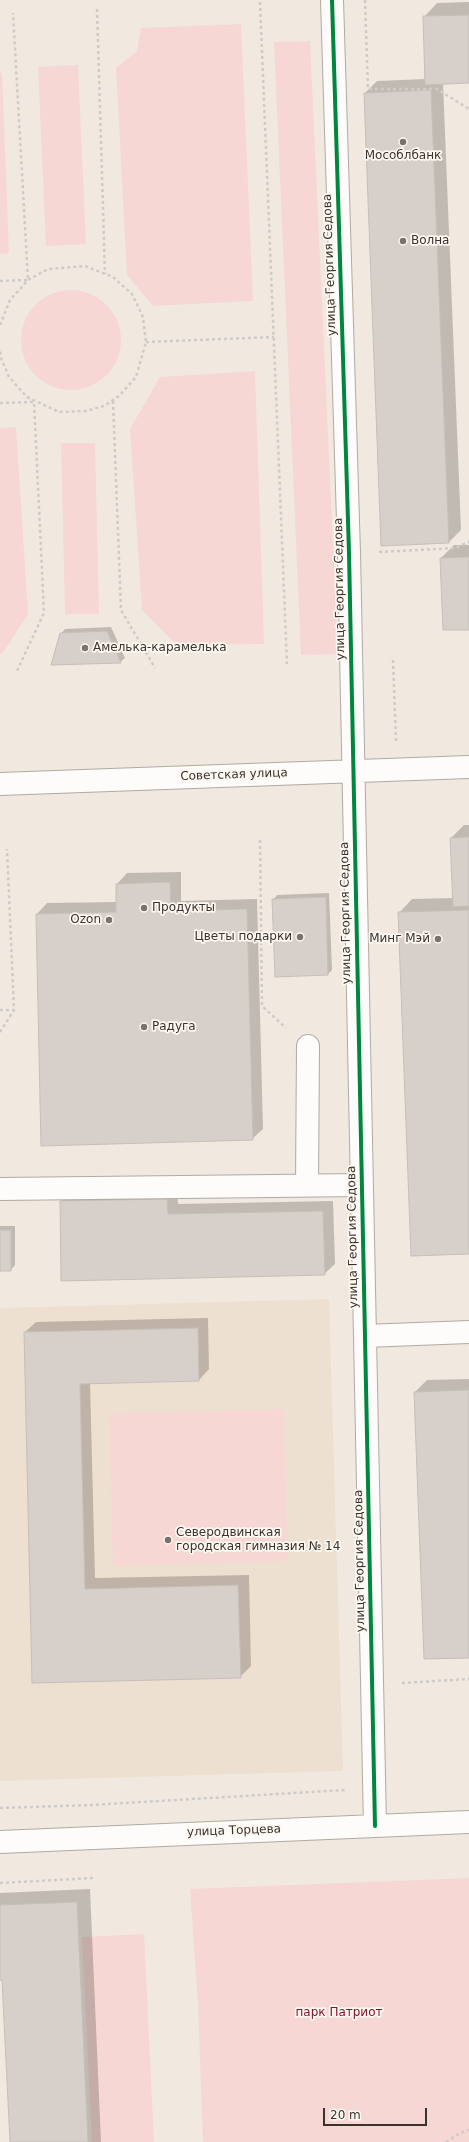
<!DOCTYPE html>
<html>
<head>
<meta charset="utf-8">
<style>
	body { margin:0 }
	#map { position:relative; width:469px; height:2142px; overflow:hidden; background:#f1e9e0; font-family:"DejaVu Sans",sans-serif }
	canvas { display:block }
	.scale { position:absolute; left:323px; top:2108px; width:104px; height:18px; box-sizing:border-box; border:2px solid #38332c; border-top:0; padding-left:5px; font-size:12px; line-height:14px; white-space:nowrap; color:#38332c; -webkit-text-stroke:3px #fef8f2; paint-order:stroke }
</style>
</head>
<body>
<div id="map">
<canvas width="469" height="2142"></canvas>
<div class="scale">20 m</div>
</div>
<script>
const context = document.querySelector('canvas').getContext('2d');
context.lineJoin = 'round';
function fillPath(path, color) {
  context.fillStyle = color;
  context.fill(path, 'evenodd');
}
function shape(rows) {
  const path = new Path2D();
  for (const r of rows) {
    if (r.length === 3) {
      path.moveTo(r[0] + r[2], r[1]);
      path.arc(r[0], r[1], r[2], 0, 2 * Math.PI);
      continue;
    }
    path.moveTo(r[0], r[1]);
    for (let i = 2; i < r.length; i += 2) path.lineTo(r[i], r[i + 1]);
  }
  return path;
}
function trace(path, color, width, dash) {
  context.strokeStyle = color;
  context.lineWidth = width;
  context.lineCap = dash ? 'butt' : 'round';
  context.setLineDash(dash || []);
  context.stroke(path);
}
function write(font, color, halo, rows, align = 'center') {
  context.font = font + ' "DejaVu Sans",sans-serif';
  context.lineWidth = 3.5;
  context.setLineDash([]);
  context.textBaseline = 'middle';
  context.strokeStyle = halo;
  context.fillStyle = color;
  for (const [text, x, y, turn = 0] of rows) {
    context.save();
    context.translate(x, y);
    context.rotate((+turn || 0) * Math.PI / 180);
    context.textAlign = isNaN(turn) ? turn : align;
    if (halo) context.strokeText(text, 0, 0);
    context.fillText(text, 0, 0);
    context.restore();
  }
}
fillPath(shape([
	[329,1299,343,1771,0,1781,0,1308]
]), '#eee0d0');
fillPath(shape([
	[241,24,253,301,153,306,127,275,116,68,137,51,141,28],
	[310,41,338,654,301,655,274,42],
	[78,65,86,244,46,246,38,67],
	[0,72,2,74,9,253,0,254],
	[71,340,50],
	[255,371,264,644,177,645,142,610,130,429,160,377],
	[16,427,28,614,3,653,0,654,0,428],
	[61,443,95,443,99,614,65,614],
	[283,1409,288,1561,113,1566,109,1414],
	[469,1878,469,2142,203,2142,198,2004,190,1889],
	[144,1934,154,2142,92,2142,82,1937]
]), '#f6d7d3');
fillPath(shape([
	[469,2,469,82,443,83,461,530,449,542,365,93,377,81,426,79,424,17,437,3],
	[454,545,469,545,469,629,441,558],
	[111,627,125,658,120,662,61,634,65,629],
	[464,825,469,825,469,1253,399,913,412,899,454,898,451,838],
	[181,872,181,901,257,899,263,1129,252,1139,42,1145,37,914,47,903,117,902,117,884,127,873],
	[329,893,332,970,328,974,273,900,277,895],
	[177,1189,178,1204,333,1201,335,1264,324,1274,61,1202,71,1191],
	[0,1226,15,1226,15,1265,11,1270,0,1270],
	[208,1318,209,1369,199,1380,90,1382,95,1578,249,1575,251,1666,240,1677,33,1682,25,1332,36,1322],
	[469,1379,469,1657,415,1392,427,1380],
	[90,1889,101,2142,11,2142,3,1979,0,1979,0,1893]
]), '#0003');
const building = shape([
	[469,15,469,83,425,85,423,16,469,15],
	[431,90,449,543,381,546,364,93,431,90],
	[469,557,469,630,443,630,440,558,469,557],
	[107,631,121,663,51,665,60,633,107,631],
	[469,837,469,906,453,907,450,838,469,837],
	[170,882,171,911,247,909,253,1140,41,1146,36,914,116,912,116,884,170,882],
	[326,897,328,975,275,977,272,899,326,897],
	[469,910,469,1254,411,1256,398,912,469,910],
	[167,1199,168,1214,323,1211,325,1275,61,1281,60,1201,167,1199],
	[0,1230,11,1230,11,1271,0,1271,0,1230],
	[198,1328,199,1381,80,1384,85,1589,238,1585,241,1678,32,1683,24,1332,198,1328],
	[469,1390,469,1658,424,1659,414,1392,469,1390],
	[77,1902,88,2142,10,2142,2,1980,0,1980,0,1905,77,1902]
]);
fillPath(building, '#d7cfca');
trace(building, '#c6beb8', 1);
const minor = shape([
	[332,0,349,553,375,1826],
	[0,784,469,767],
	[307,1185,308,1046],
	[0,1189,362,1185],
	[365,1336,469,1332],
	[0,1842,469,1822]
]);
trace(minor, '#b0aaa3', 24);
trace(shape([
	[365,0,368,89,437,89,469,109],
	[260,2,287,664],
	[97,9,105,274],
	[0,281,28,280,13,13],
	[0,325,10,300,28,280,48,269,85,266,113,277,132,294,143,317,146,342,136,377,119,396,104,406,86,411,59,412,27,397,9,377,1,358,0,349],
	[146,342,274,337],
	[113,401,121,610,155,668],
	[0,403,34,402,44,613,16,673],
	[379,552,455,548,469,542],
	[393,660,396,741],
	[260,840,262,1006,286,1028],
	[0,1010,13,1010],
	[0,1032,14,1010,7,849],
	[402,1683,469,1679],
	[0,1808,91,1805,345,1790],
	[0,1883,93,1878],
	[446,2142,460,2133,469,2130]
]), '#cecbc8', 2.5, [3, 3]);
trace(minor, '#fdfcfa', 22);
trace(shape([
	[332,0,349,553,375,1826]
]), '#00873e', 4);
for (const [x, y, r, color] of [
	[403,142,4,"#79736b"],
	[403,241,4,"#79736b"],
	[85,648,4,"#79736b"],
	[144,908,4,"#79736b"],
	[109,920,4,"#79736b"],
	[300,937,4,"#79736b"],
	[438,939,4,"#79736b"],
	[144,1027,4,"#79736b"],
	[168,1540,4,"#79736b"]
]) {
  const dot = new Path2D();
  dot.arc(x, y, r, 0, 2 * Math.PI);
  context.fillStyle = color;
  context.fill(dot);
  trace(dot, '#fef8f2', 1.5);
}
write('12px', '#38332c', '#fef8f2', [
	["Мособлбанк",403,156,"center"],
	["Волна",411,241],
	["Амелька-карамелька",93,648],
	["Продукты",152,908],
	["Ozon",101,920,"right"],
	["Цветы подарки",292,937,"right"],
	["Минг Мэй",430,939,"right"],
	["Радуга",152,1027],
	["Северодвинская",176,1533],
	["городская гимназия № 14",176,1547]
], 'left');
write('12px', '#38332c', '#fef8f2', [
	["улица Георгия Седова",330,265,-92],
	["улица Георгия Седова",340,589,-91],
	["Советская улица",234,775,-2],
	["улица Георгия Седова",346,913,-91],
	["улица Георгия Седова",353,1237,-91],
	["улица Георгия Седова",360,1561,-91],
	["улица Торцева",234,1831,-2]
]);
write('12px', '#841329', '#fef8f2', [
	["парк Патриот",339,2013]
]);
</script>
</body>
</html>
